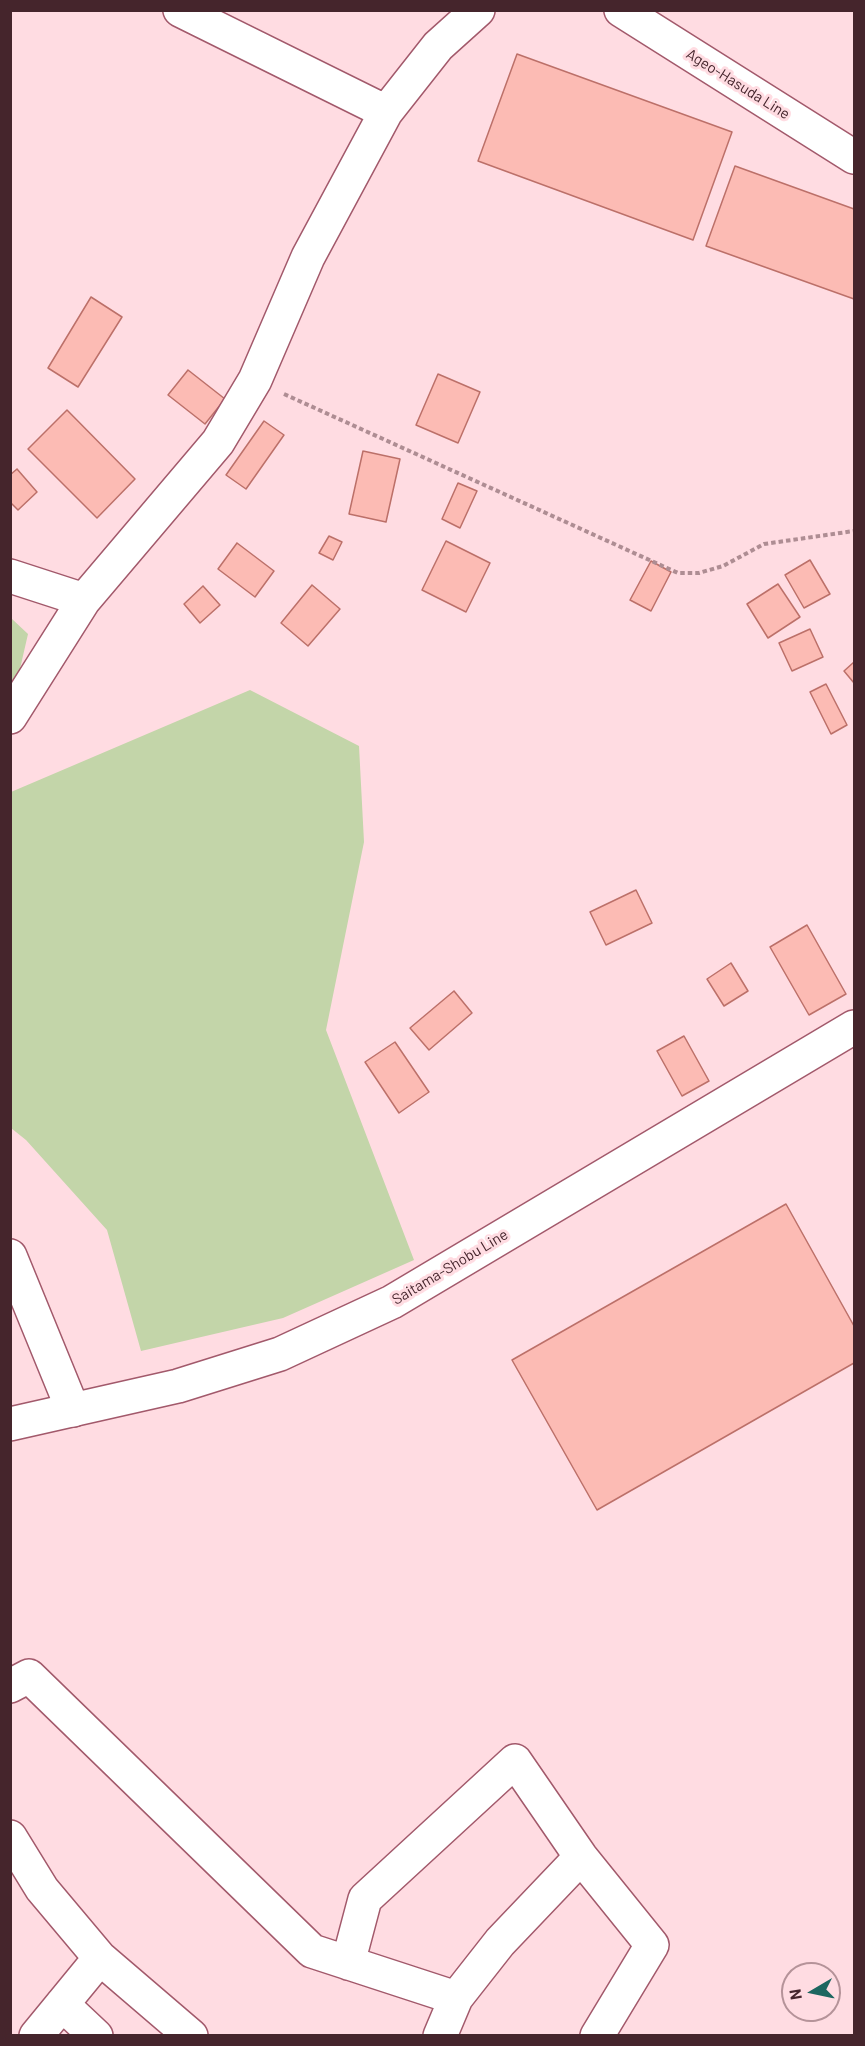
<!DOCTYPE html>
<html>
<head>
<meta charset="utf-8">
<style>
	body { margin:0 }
	#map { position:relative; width:865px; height:2046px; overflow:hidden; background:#ffdce2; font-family:Barlow,sans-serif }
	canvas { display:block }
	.frame { position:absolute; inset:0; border:12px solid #45252c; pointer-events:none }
	.north { position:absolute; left:781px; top:1962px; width:60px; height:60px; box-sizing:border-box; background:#ffdce2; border:2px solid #b59399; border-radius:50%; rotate:261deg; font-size:16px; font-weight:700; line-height:24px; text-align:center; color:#45252c }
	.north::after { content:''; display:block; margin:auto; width:21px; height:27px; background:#1d6760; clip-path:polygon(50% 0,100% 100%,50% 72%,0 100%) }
</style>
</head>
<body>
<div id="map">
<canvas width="865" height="2046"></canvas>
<div class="frame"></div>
<div class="north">N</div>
</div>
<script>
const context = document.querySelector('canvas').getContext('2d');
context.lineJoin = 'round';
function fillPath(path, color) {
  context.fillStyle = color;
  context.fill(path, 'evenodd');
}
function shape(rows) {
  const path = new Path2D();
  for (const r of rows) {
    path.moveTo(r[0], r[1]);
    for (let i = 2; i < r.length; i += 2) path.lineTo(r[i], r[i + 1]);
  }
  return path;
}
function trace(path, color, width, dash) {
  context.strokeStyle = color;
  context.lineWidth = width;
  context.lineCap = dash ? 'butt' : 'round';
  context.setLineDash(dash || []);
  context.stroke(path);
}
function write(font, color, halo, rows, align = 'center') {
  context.font = font + ' Barlow,sans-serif';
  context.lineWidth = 6;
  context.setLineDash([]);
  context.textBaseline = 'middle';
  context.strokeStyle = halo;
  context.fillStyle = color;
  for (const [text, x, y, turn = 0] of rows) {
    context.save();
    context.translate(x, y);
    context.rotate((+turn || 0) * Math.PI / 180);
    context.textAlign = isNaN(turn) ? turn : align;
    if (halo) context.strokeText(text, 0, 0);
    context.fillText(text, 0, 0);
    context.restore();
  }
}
fillPath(shape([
	[11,618,28,634,11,708],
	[250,690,359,746,364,842,326,1030,414,1260,283,1318,141,1351,107,1230,26,1140,11,1128,11,792]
]), '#c3d5a9');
const building = shape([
	[517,54,732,132,693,240,478,161,517,54],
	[735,166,854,209,854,299,706,246,735,166],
	[91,297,122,317,78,387,48,368,91,297],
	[188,370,225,399,205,424,168,395,188,370],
	[438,374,480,392,458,443,416,425,438,374],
	[67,410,135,479,97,518,28,449,67,410],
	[264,421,284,435,246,489,226,475,264,421],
	[363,451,400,459,386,522,349,514,363,451],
	[17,469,37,492,18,510,10,502,10,475,17,469],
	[458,483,477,491,460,528,442,519,458,483],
	[329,536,342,542,333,560,319,553,329,536],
	[446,541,490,563,466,612,422,590,446,541],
	[237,543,274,571,255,597,218,569,237,543],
	[810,560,830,594,804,608,785,575,810,560],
	[651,561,671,572,651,611,630,600,651,561],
	[778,584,800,617,768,638,747,604,778,584],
	[312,585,340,609,308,646,281,623,312,585],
	[203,586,220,605,200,623,184,604,203,586],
	[810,629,823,657,792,671,779,643,810,629],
	[854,662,854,683,844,671,854,662],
	[826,684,847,725,831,734,810,692,826,684],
	[636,890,652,923,606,945,590,912,636,890],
	[807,925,846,994,809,1015,770,947,807,925],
	[731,963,748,991,724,1006,707,979,731,963],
	[454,991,472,1013,429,1050,410,1028,454,991],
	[684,1036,709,1081,682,1096,657,1051,684,1036],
	[395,1042,429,1092,399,1113,365,1062,395,1042],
	[786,1204,854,1326,854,1363,597,1510,512,1360,786,1204]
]);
fillPath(building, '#fcbbb4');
trace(building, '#bc7069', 1.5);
const minor = shape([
	[180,10,386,112],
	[10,576,84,600],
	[10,717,84,600,218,442,255,380,308,257,386,112,438,46,478,10],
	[10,1256,73,1410],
	[10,1686,29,1676,312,1951,456,1998],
	[10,1837,42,1889,100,1958,191,2036],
	[348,1963,365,1899,515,1761,581,1857,652,1945,597,2036],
	[62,2004,96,2036],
	[36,2036,100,1958],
	[440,2036,456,1998,500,1942,581,1857]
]);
const major = shape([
	[621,10,854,157],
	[10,1424,178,1386,280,1354,392,1302,854,1027]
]);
trace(minor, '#a2596b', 36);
trace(major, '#a2596b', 36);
trace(shape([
	[284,394,678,573,699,573,723,566,764,544,854,531]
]), '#ae8d93', 4, [4.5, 3]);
trace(minor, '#fff', 33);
trace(major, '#fff', 33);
write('15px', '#45252c', '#ffdce2', [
	["Ageo-Hasuda Line",738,84,32],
	["Saitama-Shobu Line",450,1267,-31]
]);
</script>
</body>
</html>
